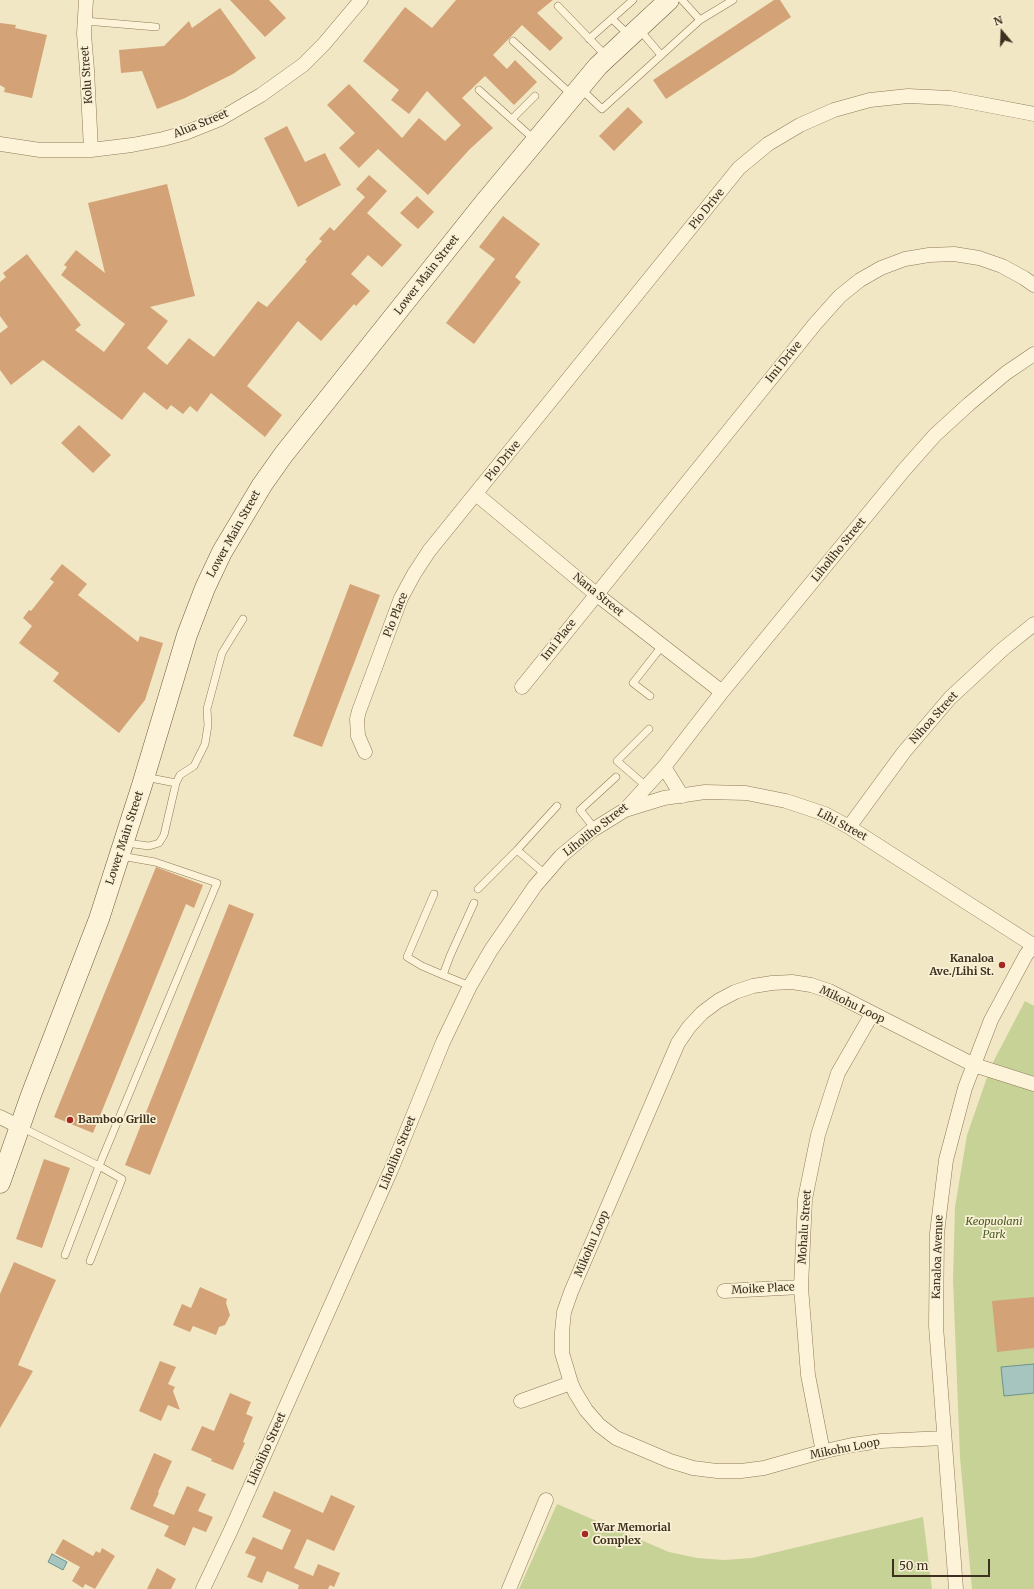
<!DOCTYPE html>
<html>
<head>
<meta charset="utf-8">
<style>
	body { margin:0 }
	#map { position:relative; width:1034px; height:1589px; overflow:hidden; background:#f2e7c4; font-family:Merriweather,serif }
	canvas { display:block }
	.north { position:absolute; left:982px; top:12px; width:40px; height:40px; -webkit-text-stroke:3px #f9f1d5; paint-order:stroke; rotate:341deg; font-size:11px; font-weight:700; line-height:16px; text-align:center; color:#3e2f1e }
	.north::after { content:''; display:block; margin:auto; width:14px; height:18px; background:#3e2f1e; clip-path:polygon(50% 0,100% 100%,50% 72%,0 100%) }
	.scale { position:absolute; left:892px; top:1559px; width:98px; height:18px; box-sizing:border-box; border:2px solid #3e2f1e; border-top:0; padding-left:5px; font-size:12px; line-height:14px; white-space:nowrap; color:#3e2f1e; -webkit-text-stroke:3px #f9f1d5; paint-order:stroke }
</style>
</head>
<body>
<div id="map">
<canvas width="1034" height="1589"></canvas>
<div class="north">N</div>
<div class="scale">50 m</div>
</div>
<script>
const context = document.querySelector('canvas').getContext('2d');
context.lineJoin = 'round';
function fillPath(path, color) {
  context.fillStyle = color;
  context.fill(path, 'evenodd');
}
function shape(rows) {
  const path = new Path2D();
  for (const r of rows) {
    path.moveTo(r[0], r[1]);
    for (let i = 2; i < r.length; i += 2) path.lineTo(r[i], r[i + 1]);
  }
  return path;
}
function trace(path, color, width, dash) {
  context.strokeStyle = color;
  context.lineWidth = width;
  context.lineCap = dash ? 'butt' : 'round';
  context.setLineDash(dash || []);
  context.stroke(path);
}
function write(font, color, halo, rows, align = 'center') {
  context.font = font + ' Merriweather,serif';
  context.lineWidth = 3.5;
  context.setLineDash([]);
  context.textBaseline = 'middle';
  context.strokeStyle = halo;
  context.fillStyle = color;
  for (const [text, x, y, turn = 0] of rows) {
    context.save();
    context.translate(x, y);
    context.rotate((+turn || 0) * Math.PI / 180);
    context.textAlign = isNaN(turn) ? turn : align;
    if (halo) context.strokeText(text, 0, 0);
    context.fillText(text, 0, 0);
    context.restore();
  }
}
fillPath(shape([
	[1025,1001,1034,1006,1034,1589,972,1589,960,1457,953,1280,955,1207,967,1135,991,1066],
	[557,1504,669,1552,697,1558,724,1560,752,1558,923,1517,932,1589,519,1589]
]), '#c7d297');
const water = shape([
	[1034,1364,1034,1393,1004,1396,1001,1367,1034,1364],
	[52,1554,67,1562,63,1570,48,1562,52,1554]
]);
fillPath(water, '#a6c5be');
trace(water, '#6c948d', 1);
fillPath(shape([
	[230,0,269,0,286,18,265,37],
	[456,0,553,0,537,13,563,38,550,51,522,25,493,55,507,69,515,60,537,82,514,105,485,76,462,98,493,128,470,149,428,195,378,149,359,168,339,148,355,133,327,105,349,84,402,138,419,118,445,141,461,125,427,91,409,114,391,100,399,90,363,61,405,7,432,28],
	[774,0,780,0,791,17,666,99,653,80],
	[220,8,256,58,233,74,185,98,157,109,142,71,121,73,119,50,164,46,189,21,192,28],
	[0,23,16,25,15,28,47,35,32,98,4,92,5,88,0,85],
	[628,107,643,122,614,151,599,136],
	[287,126,305,162,325,153,341,185,298,207,264,138],
	[369,175,387,191,367,213,402,245,382,267,368,255,351,274,370,291,356,306,354,304,321,341,298,321,247,386,282,415,265,437,211,393,197,412,190,406,183,414,171,405,167,410,144,392,122,420,43,360,11,385,0,370,0,333,8,327,0,316,0,282,6,277,3,273,27,254,81,325,75,330,104,352,125,324,61,275,67,267,64,265,76,250,105,273,88,203,167,184,195,296,150,307,168,321,147,348,167,365,189,338,214,357,258,301,267,307,307,261,305,260,322,241,319,239,330,227,334,231,365,197,356,189],
	[417,196,434,212,418,229,400,213],
	[503,216,540,244,515,277,521,282,474,344,446,323,495,259,479,247],
	[79,425,111,455,93,473,61,443],
	[62,564,87,584,78,595,138,642,140,636,163,643,145,700,119,733,53,681,59,673,19,643,32,626,23,618,29,610,31,611,54,582,50,579],
	[350,584,380,595,322,747,293,736],
	[156,867,203,885,194,908,186,904,93,1133,54,1117],
	[229,904,254,914,150,1175,125,1165],
	[44,1159,70,1168,42,1248,16,1239],
	[14,1262,56,1280,18,1365,33,1371,0,1428,0,1294],
	[200,1287,227,1299,226,1303,230,1315,225,1325,219,1327,216,1335,193,1326,190,1332,173,1325,182,1304,191,1308],
	[1034,1297,1034,1348,997,1352,992,1301],
	[160,1361,176,1367,168,1384,175,1387,173,1391,180,1410,168,1405,161,1421,139,1411],
	[230,1393,251,1402,246,1414,253,1417,243,1442,245,1443,233,1470,211,1461,212,1459,191,1450,202,1426,214,1431],
	[154,1453,172,1461,158,1492,159,1493,153,1506,174,1515,187,1486,206,1494,198,1511,213,1517,206,1532,193,1527,185,1546,164,1536,169,1526,130,1509],
	[274,1491,323,1513,331,1495,355,1506,334,1551,307,1539,294,1568,313,1576,318,1564,340,1573,334,1587,330,1585,328,1589,298,1589,299,1585,267,1571,262,1583,247,1577,256,1557,245,1553,253,1537,282,1550,291,1530,262,1517],
	[63,1539,93,1556,96,1551,100,1553,102,1548,115,1556,95,1589,85,1584,83,1588,72,1581,80,1567,55,1553],
	[157,1568,176,1579,171,1589,147,1589]
]), '#d3a377');
const lane = shape([
	[682,0,700,20],
	[558,6,606,56],
	[612,19,629,35],
	[85,21,156,27],
	[639,29,661,55],
	[589,39,633,0],
	[513,41,572,95],
	[580,88,602,109,700,20,733,0],
	[479,90,535,140],
	[512,119,535,96],
	[650,696,633,683,662,646],
	[176,783,180,775,194,766,205,744,208,725,207,709,222,653,243,619],
	[646,786,617,761,649,729],
	[595,829,580,810,616,777],
	[126,843,149,846,159,843,164,835,176,783,145,777],
	[545,874,517,850,557,806],
	[478,889,517,850],
	[434,894,407,957,422,966,443,975],
	[470,986,443,975,450,956,474,903],
	[21,1127,99,1166,217,883,155,862,121,856],
	[65,1255,99,1166,122,1179,90,1261]
]);
const street = shape([
	[86,0,84,34,87,70,91,150],
	[0,144,40,150,91,150,132,145,163,139,185,133,220,119,261,95,303,65,324,44,361,0],
	[476,494,596,594,722,692],
	[522,687,815,324,840,296,860,280,881,268,905,259,929,255,954,254,979,258,1002,266,1024,278,1034,285],
	[365,752,358,736,357,719,359,711,401,598,414,574,429,551,739,168,768,144,800,125,834,110,870,100,908,96,950,98,1034,114],
	[664,767,682,796],
	[625,810,664,798,705,792,746,793,786,801,825,814,849,827,1033,945],
	[849,827,904,752,950,698,1003,649,1034,624],
	[0,1117,20,1127],
	[724,1291,801,1287],
	[521,1401,571,1383],
	[944,1438,881,1441,852,1445,821,1452,764,1468,741,1471,717,1471,693,1468,670,1461,616,1438,599,1425,586,1410,575,1392,571,1383,562,1353,562,1332,564,1312,571,1292,678,1043,689,1027,702,1013,718,1001,735,992,753,986,772,983,792,982,811,985,829,991,974,1065,1034,1084],
	[823,1452,808,1375,801,1287,805,1199,818,1135,838,1073,872,1014],
	[203,1589,231,1530,391,1170,443,1042,470,986,491,950,535,886,561,856,591,831,625,810,664,767,722,692,904,470,935,435,969,404,1006,373,1034,354],
	[509,1589,546,1500],
	[956,1589,936,1326,937,1233,946,1160,965,1088,991,1020,1026,955,1034,944]
]);
const secondary = shape([
	[0,1183,31,1095,99,919,142,785,187,635,205,588,222,552,262,485,284,454,484,203,598,66,669,0]
]);
trace(lane, '#8f7958', 8);
trace(street, '#8f7958', 15);
trace(secondary, '#715a3c', 21);
trace(lane, '#fcf3d9', 7);
trace(street, '#fcf3d9', 14);
trace(secondary, '#fcf3d9', 20);
for (const [x, y, r, color] of [
	[1002,965,4,"#a32a23"],
	[70,1120,4,"#a32a23"],
	[585,1534,4,"#a32a23"]
]) {
  const dot = new Path2D();
  dot.arc(x, y, r, 0, 2 * Math.PI);
  context.fillStyle = color;
  context.fill(dot);
  trace(dot, '#f9f1d5', 1.5);
}
write('11px', '#3e2f1e', '#f9f1d5', [
	["Kolu Street",87,75,-94],
	["Alua Street",201,124,-22],
	["Pio Drive",707,209,-51],
	["Lower Main Street",427,275,-52],
	["Imi Drive",784,362,-51],
	["Pio Drive",503,461,-51],
	["Lower Main Street",234,534,-61],
	["Liholiho Street",839,550,-51],
	["Nana Street",598,595,39],
	["Pio Place",396,615,-68],
	["Imi Place",559,640,-52],
	["Nihoa Street",934,718,-48],
	["Lihi Street",842,825,28],
	["Liholiho Street",596,830,-38],
	["Lower Main Street",125,838,-72],
	["Mikohu Loop",852,1005,26],
	["Liholiho Street",398,1153,-68],
	["Mohalu Street",805,1227,-86],
	["Mikohu Loop",592,1244,-67],
	["Kanaloa Avenue",938,1257,-88],
	["Moike Place",763,1289,-3],
	["Liholiho Street",267,1449,-66],
	["Mikohu Loop",845,1449,-11]
]);
write('bold 11px', '#3e2f1e', '#f9f1d5', [
	["Kanaloa",994,959,"right"],
	["Ave./Lihi St.",994,972,"right"],
	["Bamboo Grille",78,1120],
	["War Memorial",593,1528],
	["Complex",593,1541]
], 'left');
write('italic 11px', '#4a5c23', '#f9f1d5', [
	["Keopuolani",994,1222],
	["Park",994,1235]
]);
</script>
</body>
</html>
